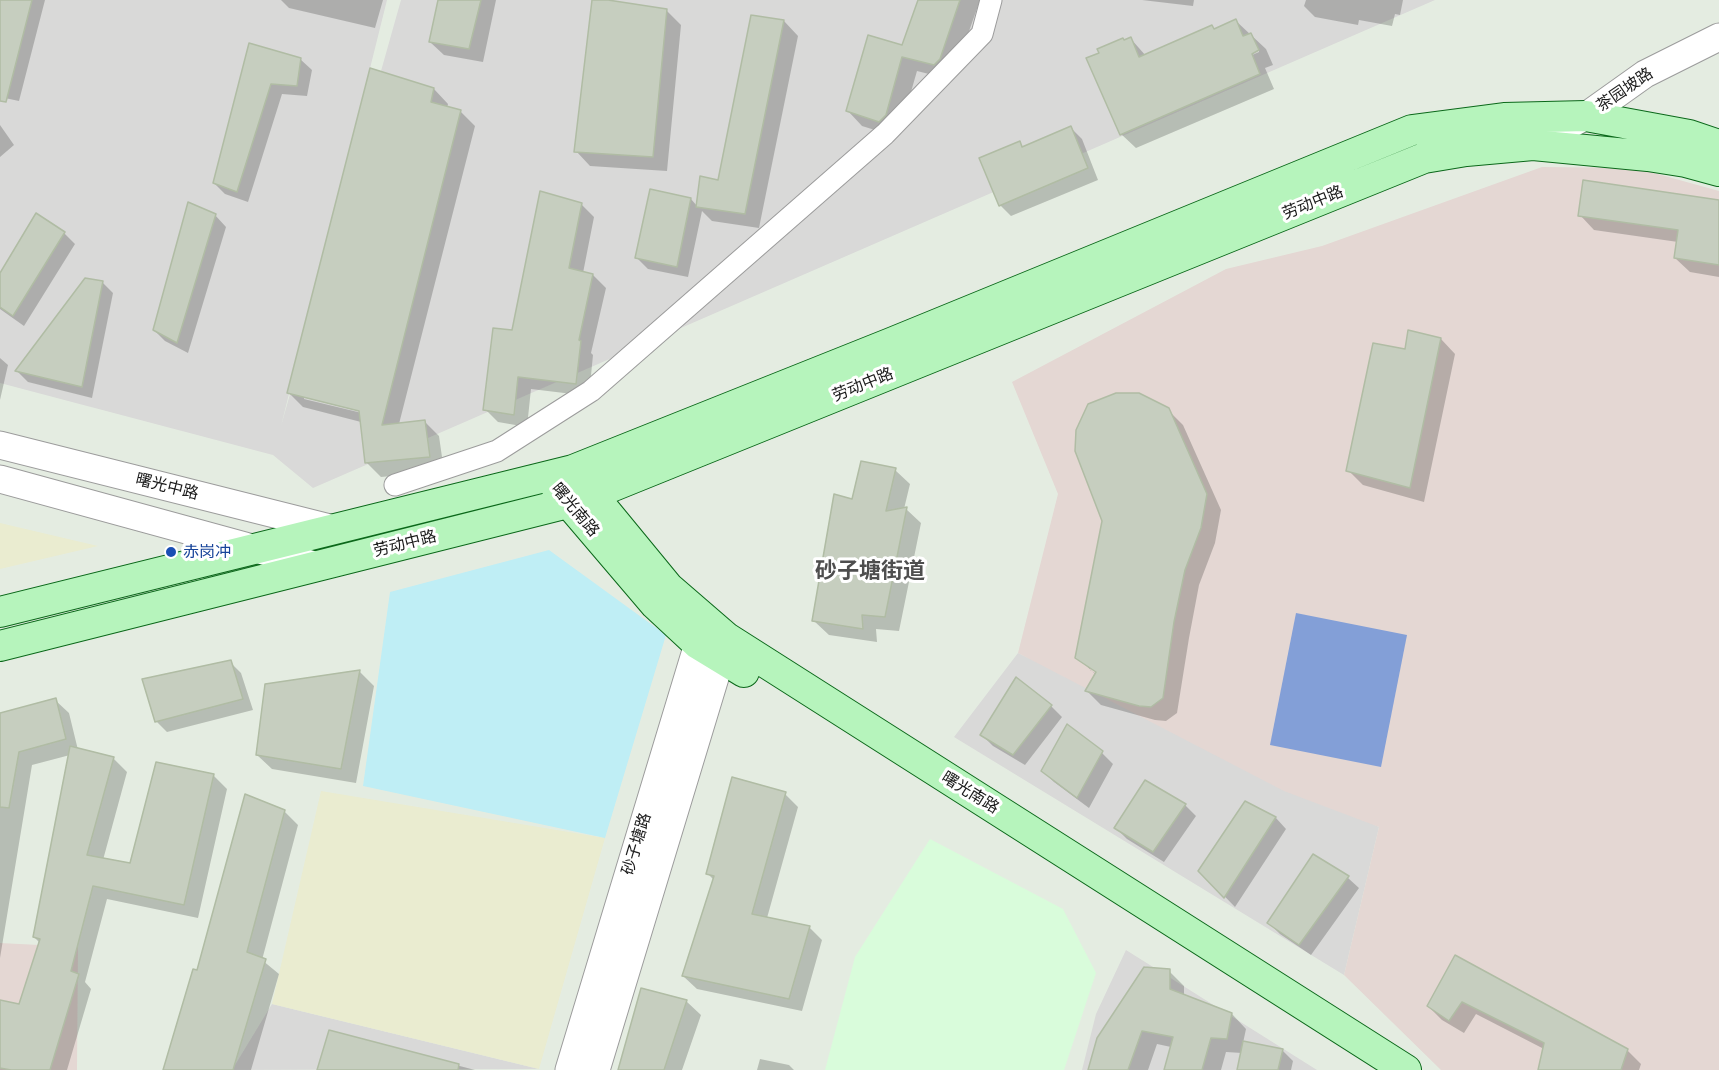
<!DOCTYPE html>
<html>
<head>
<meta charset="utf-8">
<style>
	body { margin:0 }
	canvas { display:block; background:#e4ece1 }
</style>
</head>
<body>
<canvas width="1719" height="1070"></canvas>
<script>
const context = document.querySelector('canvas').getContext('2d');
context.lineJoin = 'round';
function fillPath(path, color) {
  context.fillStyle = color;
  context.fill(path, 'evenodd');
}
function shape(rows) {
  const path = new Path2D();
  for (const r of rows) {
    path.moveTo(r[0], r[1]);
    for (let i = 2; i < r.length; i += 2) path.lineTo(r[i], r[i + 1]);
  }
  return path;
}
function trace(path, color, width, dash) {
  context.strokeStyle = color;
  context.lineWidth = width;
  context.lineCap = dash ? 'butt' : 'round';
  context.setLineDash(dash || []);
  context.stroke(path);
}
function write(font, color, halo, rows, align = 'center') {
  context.font = font + ' "Open Sans","Noto Sans SC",sans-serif';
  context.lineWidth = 6;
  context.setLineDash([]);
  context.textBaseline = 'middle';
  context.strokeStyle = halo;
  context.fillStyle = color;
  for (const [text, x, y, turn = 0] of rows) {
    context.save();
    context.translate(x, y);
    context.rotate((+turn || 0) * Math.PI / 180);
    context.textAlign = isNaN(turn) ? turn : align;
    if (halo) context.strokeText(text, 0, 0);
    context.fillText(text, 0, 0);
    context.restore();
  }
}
fillPath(shape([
	[0,0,387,0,281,426,401,0,1435,0,313,488,273,455,0,383],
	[1018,653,1379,827,1344,975,954,737],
	[1126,950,1317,1070,1082,1070,1096,1014],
	[272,1004,539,1069,211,1070,235,1065]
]), '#d9d9d8');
fillPath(shape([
	[0,523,98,546,0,569],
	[321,791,605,838,539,1069,272,1004]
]), '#eaecd0');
fillPath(shape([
	[1542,167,1636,168,1719,191,1719,1070,1441,1070,1344,975,1379,827,1284,791,1018,653,1058,494,1012,382,1226,269,1322,246],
	[0,943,78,947,77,1070,0,1070]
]), '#e4d7d3');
fillPath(shape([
	[930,839,1063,909,1096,973,1064,1070,825,1070,855,957]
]), '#d9fcdb');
fillPath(shape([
	[549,550,666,635,605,838,363,786,390,592]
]), '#bfeef5');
fillPath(shape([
	[1296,613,1407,635,1381,767,1270,745]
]), '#839fd7');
fillPath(shape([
	[0,0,45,0,19,101,0,97],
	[281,0,383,0,375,28,289,8],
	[440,0,496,0,483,62,444,55,430,42],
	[593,0,666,10,681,25,667,171,590,166,576,151],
	[919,0,980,0,954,74,949,79,917,71,900,130,894,136,862,126,848,111,903,47],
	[1142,0,1194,0,1193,6],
	[1306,0,1403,0,1400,15,1395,14,1392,26,1359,20,1358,25,1315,17,1304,6],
	[784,21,798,36,759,228,712,221,702,211,688,277,648,269,637,258,691,199,697,206,719,182],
	[1236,21,1266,49,1273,65,1265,68,1274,89,1136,148,1121,134,1125,42,1131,39,1146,56],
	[1259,49,1259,52,1245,58,1244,55],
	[250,45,300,59,312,70,307,96,282,94,248,202,225,194,214,183],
	[434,89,448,104,447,108,460,111,475,126,399,424,425,422,439,436,444,471,381,477,367,463,361,422,303,407,289,393],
	[304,396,366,411,366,414,304,399],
	[0,125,14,145,0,157],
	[1071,128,1082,139,1098,180,1011,216,1000,205,1019,142,1024,148],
	[1719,201,1719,277,1690,272,1675,258,1678,242,1594,230,1580,215],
	[581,204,594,217,583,273,593,275,606,288,591,353,593,355,589,396,531,389,527,427,498,422,485,409,514,332],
	[215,215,226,227,188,353,165,341,154,330],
	[64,233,75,244,24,326,0,309,0,276],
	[102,282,113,293,92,398,28,382,17,371],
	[1441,339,1455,354,1424,502,1363,485,1348,470,1406,351],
	[0,358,8,365,0,400],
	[1168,410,1183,425,1221,510,1215,543,1199,585,1189,638,1177,713,1166,721,1155,720,1101,705,1087,691,1096,675,1077,657],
	[1090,666,1101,677,1090,670],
	[895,470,910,484,904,509,906,509,921,523,899,631,876,629,877,642,829,635,814,621],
	[230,662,241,673,253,710,167,732,156,721],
	[359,671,374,686,356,783,272,769,257,755],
	[55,700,69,713,78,750,113,758,127,772,103,860,131,865,157,764,214,776,227,789,198,918,107,899,85,982,91,989,67,1070,0,1070,0,1001,20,1005,40,943,34,937,70,755,32,765,0,958,0,714],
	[1051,706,1062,717,1025,765,993,746,982,735],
	[1102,753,1113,764,1089,808,1054,782,1043,771],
	[1145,782,1185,805,1196,816,1164,862,1127,839,1116,828],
	[785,794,798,807,767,918,809,927,822,940,802,1011,697,989,683,976,714,880,707,873],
	[1245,803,1276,818,1286,829,1235,907,1200,871],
	[284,811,298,825,262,960,279,974,251,1070,167,1070,198,972],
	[1313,856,1348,878,1359,888,1311,955,1280,934,1269,923],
	[1455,957,1627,1050,1641,1064,1639,1070,1539,1070,1544,1049,1476,1014,1464,1033,1442,1020,1428,1006],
	[1169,971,1184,986,1184,996,1232,1014,1246,1029,1243,1043,1282,1050,1293,1061,1291,1070,1238,1070,1242,1053,1226,1052,1221,1070,1166,1070,1171,1047,1157,1044,1148,1070,1090,1070],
	[686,1001,701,1015,682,1070,619,1070],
	[330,1032,475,1070,318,1070],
	[760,1059,789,1065,794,1070,757,1070]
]), '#0003');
const building = shape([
	[0,0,32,0,6,102,0,101,0,0],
	[438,0,481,0,469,49,429,42,438,0],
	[592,0,608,0,667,9,653,157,574,152,592,0],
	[918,0,960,0,940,59,934,65,902,57,886,115,879,122,846,111,868,35,902,45,918,0],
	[751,15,784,20,745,214,696,207,700,176,718,180,751,15],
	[1236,19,1243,36,1251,33,1259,50,1252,54,1260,74,1120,135,1086,58,1099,53,1097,49,1123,38,1124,40,1131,37,1139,57,1212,25,1214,29,1236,19],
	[249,43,301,58,297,86,271,84,237,192,213,183,249,43],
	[370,68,434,88,431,102,461,110,382,425,425,420,430,457,365,463,359,411,287,393,370,68],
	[1071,126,1088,168,999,206,979,158,1020,141,1022,147,1071,126],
	[1583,180,1719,200,1719,265,1674,258,1678,230,1578,216,1583,180],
	[650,189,691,198,677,267,635,258,650,189],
	[540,191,582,203,569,268,593,274,579,340,581,341,576,384,518,377,514,415,483,410,493,328,512,330,540,191],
	[188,202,216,214,177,343,153,330,188,202],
	[36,213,65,232,13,316,0,307,0,273,36,213],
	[85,278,103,281,82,387,15,371,85,278],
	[1408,330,1441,338,1410,488,1346,471,1373,343,1405,349,1408,330],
	[1116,393,1139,393,1169,408,1207,494,1201,528,1185,570,1174,622,1163,698,1151,707,1139,706,1085,691,1096,672,1075,658,1102,521,1075,451,1076,430,1088,404,1116,393],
	[861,461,896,468,886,511,907,507,885,617,862,615,863,629,812,621,834,494,852,499,861,461],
	[231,660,243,699,155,722,142,679,231,660],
	[360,670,341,769,256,755,265,684,360,670],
	[1016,677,1052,705,1013,755,980,735,1016,677],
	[56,698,66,739,19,752,9,808,0,807,0,713,56,698],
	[1067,724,1103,751,1077,798,1041,771,1067,724],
	[70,746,114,757,87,855,130,863,156,762,214,774,184,905,93,886,71,971,79,974,50,1070,11,1070,0,1068,0,1000,19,1004,40,939,33,937,70,746],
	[732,777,786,792,752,914,810,926,789,999,682,976,714,876,706,874,732,777],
	[1145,780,1186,804,1153,852,1114,828,1145,780],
	[245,794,285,810,247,952,266,959,233,1070,163,1070,193,969,197,970,245,794],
	[1245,801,1276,817,1224,898,1198,871,1245,801],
	[1313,854,1349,876,1299,945,1267,923,1313,854],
	[1455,955,1628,1049,1621,1070,1538,1070,1544,1043,1462,1002,1449,1021,1427,1006,1455,955],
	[1144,967,1170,969,1170,989,1232,1013,1227,1039,1211,1038,1202,1070,1164,1070,1173,1037,1142,1031,1128,1070,1088,1070,1097,1038,1144,967],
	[641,988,687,1000,664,1070,618,1070,641,988],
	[329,1030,459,1064,458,1070,317,1070,329,1030],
	[1243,1041,1283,1049,1278,1070,1237,1070,1243,1041]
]);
fillPath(building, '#c6cebf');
trace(building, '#b0bca4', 1.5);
const minor = shape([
	[395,485,497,451,591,391,885,134,982,34,991,0]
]);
const tertiary = shape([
	[1533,145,1586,116,1645,74,1719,37],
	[0,445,334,529],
	[0,479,318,566],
	[569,1070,698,644,702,625],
	[596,1070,727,638]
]);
const secondary = shape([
	[580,480,668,587,727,638,1406,1070],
	[557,489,655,604,698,644,744,672],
	[0,612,573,470,891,343,1412,130,1504,118,1586,116,1689,135,1719,145],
	[0,646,568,503,591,495,1424,158,1466,151,1533,145,1648,156,1686,162,1719,171]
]);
trace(minor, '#9c9c9c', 23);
trace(tertiary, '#9c9c9c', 29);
trace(secondary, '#0b681a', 32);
trace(minor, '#fff', 21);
trace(tertiary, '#fff', 27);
trace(secondary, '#b6f4bc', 30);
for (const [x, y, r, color] of [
	[171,552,6,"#1a4fb4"]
]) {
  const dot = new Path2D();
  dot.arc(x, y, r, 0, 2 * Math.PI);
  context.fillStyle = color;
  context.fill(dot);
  trace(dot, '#fff', 2);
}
write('16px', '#1b1b1b', '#fff', [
	["茶园坡路",1625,90,-34],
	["劳动中路",1313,203,-22],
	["劳动中路",863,385,-22],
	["曙光中路",167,487,14],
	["曙光南路",575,510,50],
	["劳动中路",405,544,-14],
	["曙光南路",970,793,32],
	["砂子塘路",637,844,-73]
]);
write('16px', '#164399', '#fff', [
	["赤岗冲",183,552]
], 'left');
write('bold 22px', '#4e4e4e', '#fff', [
	["砂子塘街道",870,572]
]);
</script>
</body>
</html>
